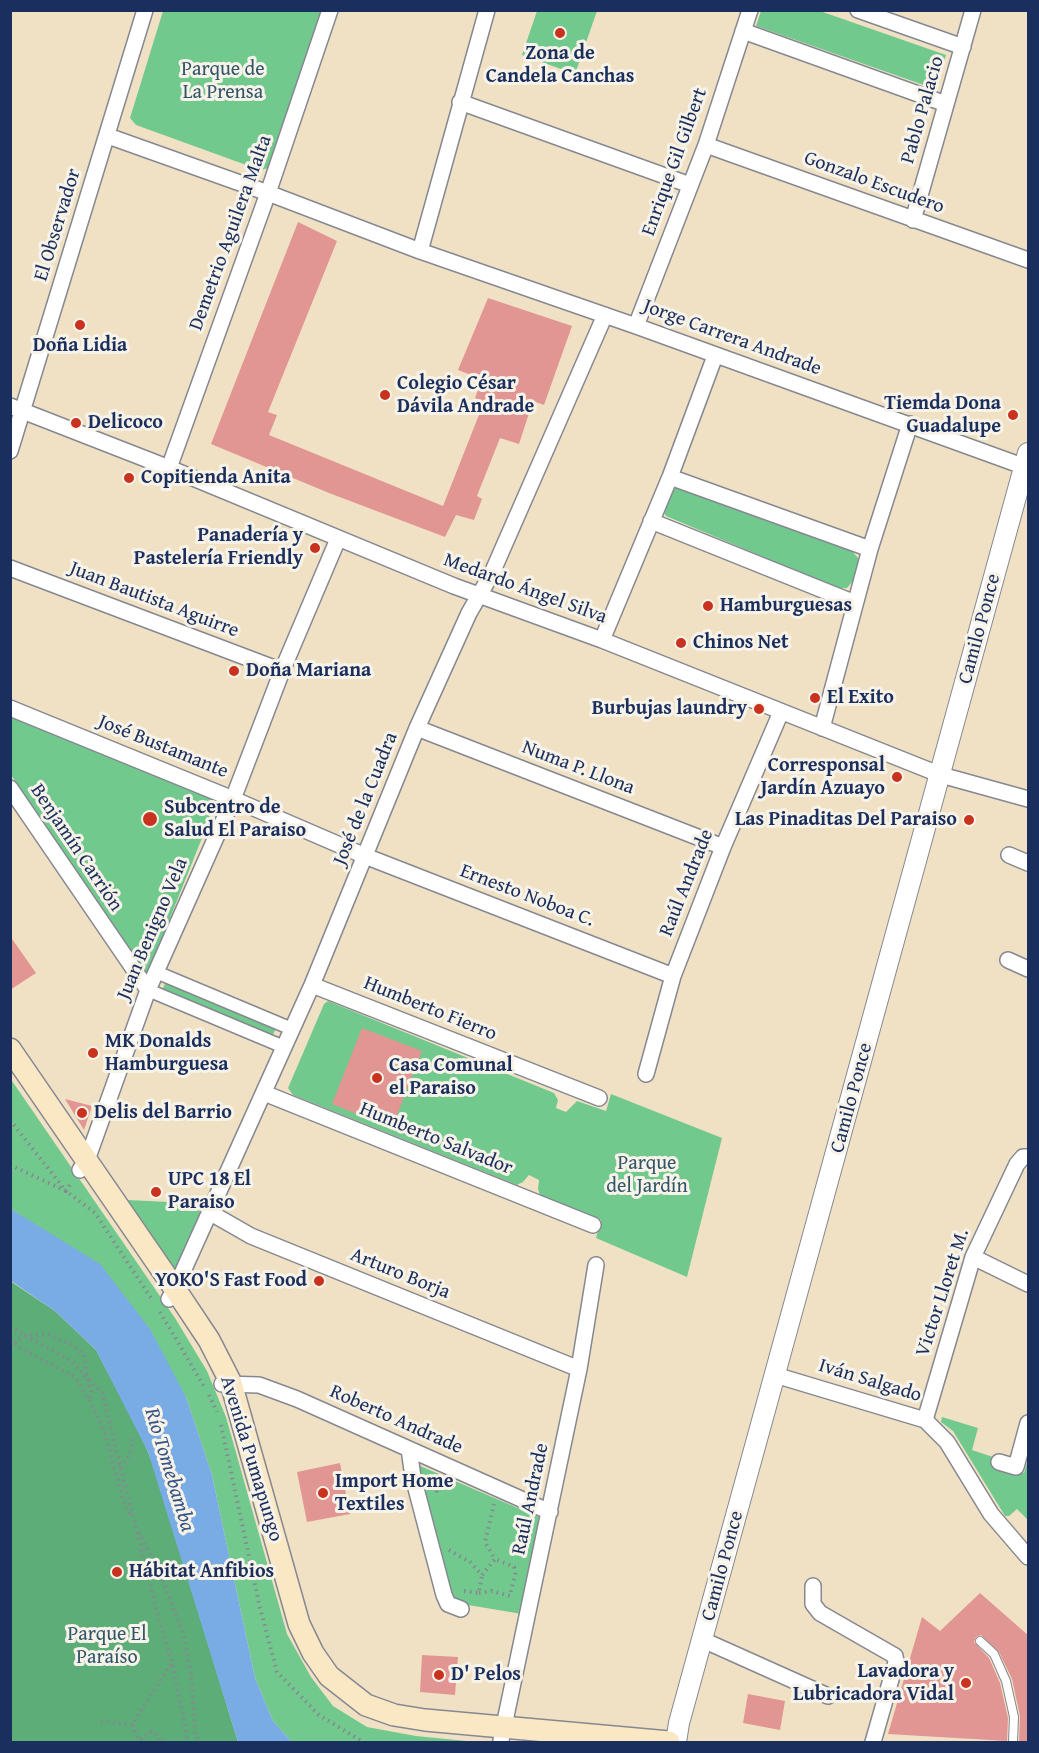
<!DOCTYPE html>
<html>
<head>
<meta charset="utf-8">
<style>
	body { margin:0 }
	#map { position:relative; width:1039px; height:1753px; overflow:hidden; background:#f1e1c4; font-family:"Gentium Book Plus",serif }
	canvas { display:block }
	.frame { position:absolute; inset:0; border:12px solid #1b2f5e; pointer-events:none }
</style>
</head>
<body>
<div id="map">
<canvas width="1039" height="1753"></canvas>
<div class="frame"></div>
</div>
<script>
const context = document.querySelector('canvas').getContext('2d');
context.lineJoin = 'round';
function fillPath(path, color) {
  context.fillStyle = color;
  context.fill(path, 'evenodd');
}
function shape(rows) {
  const path = new Path2D();
  for (const r of rows) {
    path.moveTo(r[0], r[1]);
    for (let i = 2; i < r.length; i += 2) path.lineTo(r[i], r[i + 1]);
  }
  return path;
}
function trace(path, color, width, dash) {
  context.strokeStyle = color;
  context.lineWidth = width;
  context.lineCap = dash ? 'butt' : 'round';
  context.setLineDash(dash || []);
  context.stroke(path);
}
function write(font, color, halo, rows, align = 'center') {
  context.font = font + ' "Gentium Book Plus",serif';
  context.lineWidth = 6;
  context.setLineDash([]);
  context.textBaseline = 'middle';
  context.strokeStyle = halo;
  context.fillStyle = color;
  for (const [text, x, y, turn = 0] of rows) {
    context.save();
    context.translate(x, y);
    context.rotate((+turn || 0) * Math.PI / 180);
    context.textAlign = isNaN(turn) ? turn : align;
    if (halo) context.strokeText(text, 0, 0);
    context.fillText(text, 0, 0);
    context.restore();
  }
}
fillPath(shape([
	[163,11,321,11,274,165,269,168,260,170,136,125,130,118],
	[537,11,597,11,575,74,522,55],
	[761,11,820,11,946,55,935,89,756,26],
	[680,487,852,551,858,558,859,562,853,581,847,588,837,588,666,516,663,511,668,493,675,488],
	[10,716,216,799,202,838,148,973,146,973,11,775],
	[168,977,278,1023,270,1042,160,995],
	[328,1001,554,1093,558,1100,556,1108,566,1112,577,1101,606,1111,611,1094,722,1138,687,1277,596,1238,601,1220,540,1195,538,1189,539,1180,529,1175,523,1182,517,1185,293,1095,288,1088,324,1004],
	[10,1078,175,1318,207,1371,226,1417,287,1634,311,1677,333,1706,367,1727,416,1736,477,1742,292,1742,273,1721,255,1678,212,1475,186,1397,42,1230,11,1209],
	[128,1200,209,1204,176,1268,171,1269,164,1261],
	[942,1417,978,1428,972,1450,996,1458,995,1464,1024,1473,1028,1459,1028,1520,1017,1509,1009,1516,1005,1516,953,1431,941,1422],
	[418,1465,541,1518,522,1614,450,1602]
]), '#72c98e');
fillPath(shape([
	[10,1281,55,1311,96,1350,141,1436,153,1464,238,1742,11,1742]
]), '#5dad79');
fillPath(shape([
	[11,1209,100,1264,150,1329,186,1397,212,1475,255,1678,273,1721,292,1742,238,1742,148,1452,96,1350,55,1311,11,1281]
]), '#79ace5');
fillPath(shape([
	[298,222,337,241,268,412,277,415,269,435,443,506,484,402,475,398,482,379,458,370,488,298,572,326,544,405,533,401,519,444,500,438,477,496,482,499,474,520,456,515,445,537,329,493,211,444],
	[10,936,36,973,10,990],
	[362,1028,422,1051,392,1128,332,1104],
	[65,1099,92,1106,84,1130],
	[340,1463,350,1514,307,1522,297,1472],
	[980,1593,1029,1636,1029,1742,1019,1742,1020,1716,1012,1679,999,1652,981,1635,976,1637,974,1642,989,1658,1000,1683,1008,1718,1007,1741,888,1734,922,1617,940,1631],
	[422,1655,458,1657,455,1695,420,1692],
	[748,1694,785,1701,780,1730,743,1723]
]), '#e19694');
const service = shape([
	[980,1641,994,1654,1006,1681,1014,1717,1013,1742]
]);
const pedestrian = shape([
	[156,972,292,1029],
	[148,990,284,1047]
]);
const minor = shape([
	[858,10,963,47],
	[743,31,946,104],
	[460,102,690,185],
	[108,136,268,193,420,251,636,326,1028,468],
	[706,145,1028,260],
	[913,220,973,10],
	[420,251,487,10],
	[636,326,706,145,750,10],
	[10,406,169,468,454,586,602,640,941,775,1028,799],
	[10,451,145,10],
	[169,468,268,193,330,10],
	[670,477,870,549],
	[651,521,855,603],
	[10,568,282,671],
	[602,640,670,477,715,356],
	[10,708,233,799,365,856,673,976],
	[417,728,723,847],
	[822,728,870,549,910,424],
	[10,788,148,990],
	[1009,855,1028,863],
	[1008,960,1028,969],
	[312,985,599,1098],
	[646,1074,673,976,723,847,781,712],
	[264,1093,593,1225],
	[80,1170,87,1160,148,990,233,799,282,671,338,539],
	[209,1212,251,1236,579,1369],
	[973,1257,1028,1284],
	[169,1299,175,1289,312,985,417,728,469,613,492,573,605,315],
	[775,1375,925,1420,947,1442,991,1514,1028,1557],
	[222,1384,259,1385,297,1399,550,1512],
	[925,1420,973,1257,1017,1164,1023,1157,1028,1157],
	[409,1449,413,1477,444,1595,448,1604,461,1609],
	[999,1462,1016,1467,1028,1423],
	[813,1586,813,1604,820,1613,895,1656,896,1662,873,1742],
	[703,1640,828,1696],
	[501,1740,579,1369,596,1265]
]);
const tertiary = shape([
	[676,1742,679,1723,1028,453]
]);
const secondary = shape([
	[10,1049,175,1289,209,1340,231,1383,299,1624,313,1653,329,1676,366,1705,394,1715,425,1720,669,1742]
]);
trace(service, '#868891', 10);
trace(pedestrian, '#868891', 15);
trace(minor, '#868891', 18);
trace(tertiary, '#868891', 22);
trace(secondary, '#868891', 24);
trace(shape([
	[10,1120,66,1191,71,1183],
	[10,1165,66,1191,95,1213,153,1301],
	[160,1312,205,1388],
	[10,1327,71,1361,102,1393,158,1616,172,1661,188,1742],
	[10,1340,27,1352,75,1377,90,1401,104,1430,123,1500,130,1515],
	[14,1342,26,1335,49,1335,72,1345,84,1355,87,1378,91,1391,90,1399],
	[209,1395,217,1412],
	[221,1425,260,1608,277,1672,319,1715,363,1742],
	[119,1466,124,1463,131,1451,132,1436],
	[436,1479,437,1496],
	[139,1532,163,1581,184,1636,192,1682,195,1733,199,1742],
	[449,1550,470,1562,482,1575,495,1559,485,1542,494,1504],
	[464,1591,479,1593,482,1575],
	[479,1593,492,1591,510,1596,515,1574,514,1567,495,1559],
	[101,1721,132,1725,172,1662],
	[132,1725,139,1740,151,1732,158,1735,161,1742]
]), '#868891', 4, [1.5, 4.5]);
trace(service, '#fff', 8);
trace(pedestrian, '#fff', 12);
trace(minor, '#fff', 15);
trace(tertiary, '#fff', 20);
trace(secondary, '#fae7c3', 21);
for (const [x, y, r, color] of [
	[560,33,6,"#c8321e"],
	[80,325,6,"#c8321e"],
	[385,395,6,"#c8321e"],
	[1013,415,6,"#c8321e"],
	[76,423,6,"#c8321e"],
	[129,478,6,"#c8321e"],
	[315,548,6,"#c8321e"],
	[708,606,6,"#c8321e"],
	[681,643,6,"#c8321e"],
	[234,671,6,"#c8321e"],
	[815,698,6,"#c8321e"],
	[759,709,6,"#c8321e"],
	[897,777,6,"#c8321e"],
	[150,819,8,"#c8321e"],
	[969,820,6,"#c8321e"],
	[93,1053,6,"#c8321e"],
	[377,1078,6,"#c8321e"],
	[82,1113,6,"#c8321e"],
	[156,1192,6,"#c8321e"],
	[319,1281,6,"#c8321e"],
	[323,1493,6,"#c8321e"],
	[117,1572,6,"#c8321e"],
	[439,1675,6,"#c8321e"],
	[966,1683,6,"#c8321e"]
]) {
  const dot = new Path2D();
  dot.arc(x, y, r, 0, 2 * Math.PI);
  context.fillStyle = color;
  context.fill(dot);
  trace(dot, '#f7f3e8', 2);
}
write('bold 20px', '#1b2f5e', '#f7f3e8', [
	["Zona de",560,54,"center"],
	["Candela Canchas",560,77,"center"],
	["Doña Lidia",80,346,"center"],
	["Colegio César",397,384],
	["Dávila Andrade",397,407],
	["Tiemda Dona",1001,404,"right"],
	["Guadalupe",1001,427,"right"],
	["Delicoco",88,423],
	["Copitienda Anita",141,478],
	["Panadería y",303,536,"right"],
	["Pastelería Friendly",303,559,"right"],
	["Hamburguesas",720,606],
	["Chinos Net",693,643],
	["Doña Mariana",246,671],
	["El Exito",827,698],
	["Burbujas laundry",747,709,"right"],
	["Corresponsal",885,766,"right"],
	["Jardín Azuayo",885,789,"right"],
	["Subcentro de",164,808],
	["Salud El Paraiso",164,831],
	["Las Pinaditas Del Paraiso",957,820,"right"],
	["MK Donalds",105,1042],
	["Hamburguesa",105,1065],
	["Casa Comunal",389,1066],
	["el Paraiso",389,1089],
	["Delis del Barrio",94,1113],
	["UPC 18 El",168,1180],
	["Paraiso",168,1203],
	["YOKO'S Fast Food",307,1281,"right"],
	["Import Home",335,1482],
	["Textiles",335,1505],
	["Hábitat Anfibios",129,1572],
	["Lavadora y",954,1672,"right"],
	["Lubricadora Vidal",954,1695,"right"],
	["D' Pelos",451,1675]
], 'left');
write('20px', '#31566a', '#f7f3e8', [
	["Parque de",223,70],
	["La Prensa",223,93],
	["Parque",647,1164],
	["del Jardín",647,1187],
	["Parque El",107,1635],
	["Paraíso",107,1658]
]);
write('20px', '#1b2f5e', '#f7f3e8', [
	["Pablo Palacio",923,110,-74],
	["Enrique Gil Gilbert",675,162,-70],
	["Gonzalo Escudero",874,183,20],
	["El Observador",58,225,-73],
	["Demetrio Aguilera Malta",231,233,-70],
	["Jorge Carrera Andrade",732,338,20],
	["Medardo Ángel Silva",525,589,20],
	["Juan Bautista Aguirre",154,600,21],
	["Camilo Ponce",980,629,-75],
	["José Bustamante",163,747,22],
	["Numa P. Llona",578,768,21],
	["José de la Cuadra",366,799,-68],
	["Benjamín Carrión",76,848,56],
	["Raúl Andrade",687,883,-68],
	["Ernesto Noboa C.",527,896,21],
	["Juan Benigno Vela",153,929,-67],
	["Humberto Fierro",430,1009,22],
	["Camilo Ponce",852,1098,-75],
	["Humberto Salvador",436,1139,22],
	["Arturo Borja",400,1274,22],
	["Victor Lloret M.",943,1293,-72],
	["Iván Salgado",870,1381,17],
	["Roberto Andrade",396,1420,24],
	["Avenida Pumapungo",251,1459,73],
	["Raúl Andrade",531,1499,-78],
	["Camilo Ponce",723,1566,-75]
]);
write('italic 21px', '#375486', '#f7f3e8', [
	["Río Tomebamba",169,1470,73]
]);
</script>
</body>
</html>
